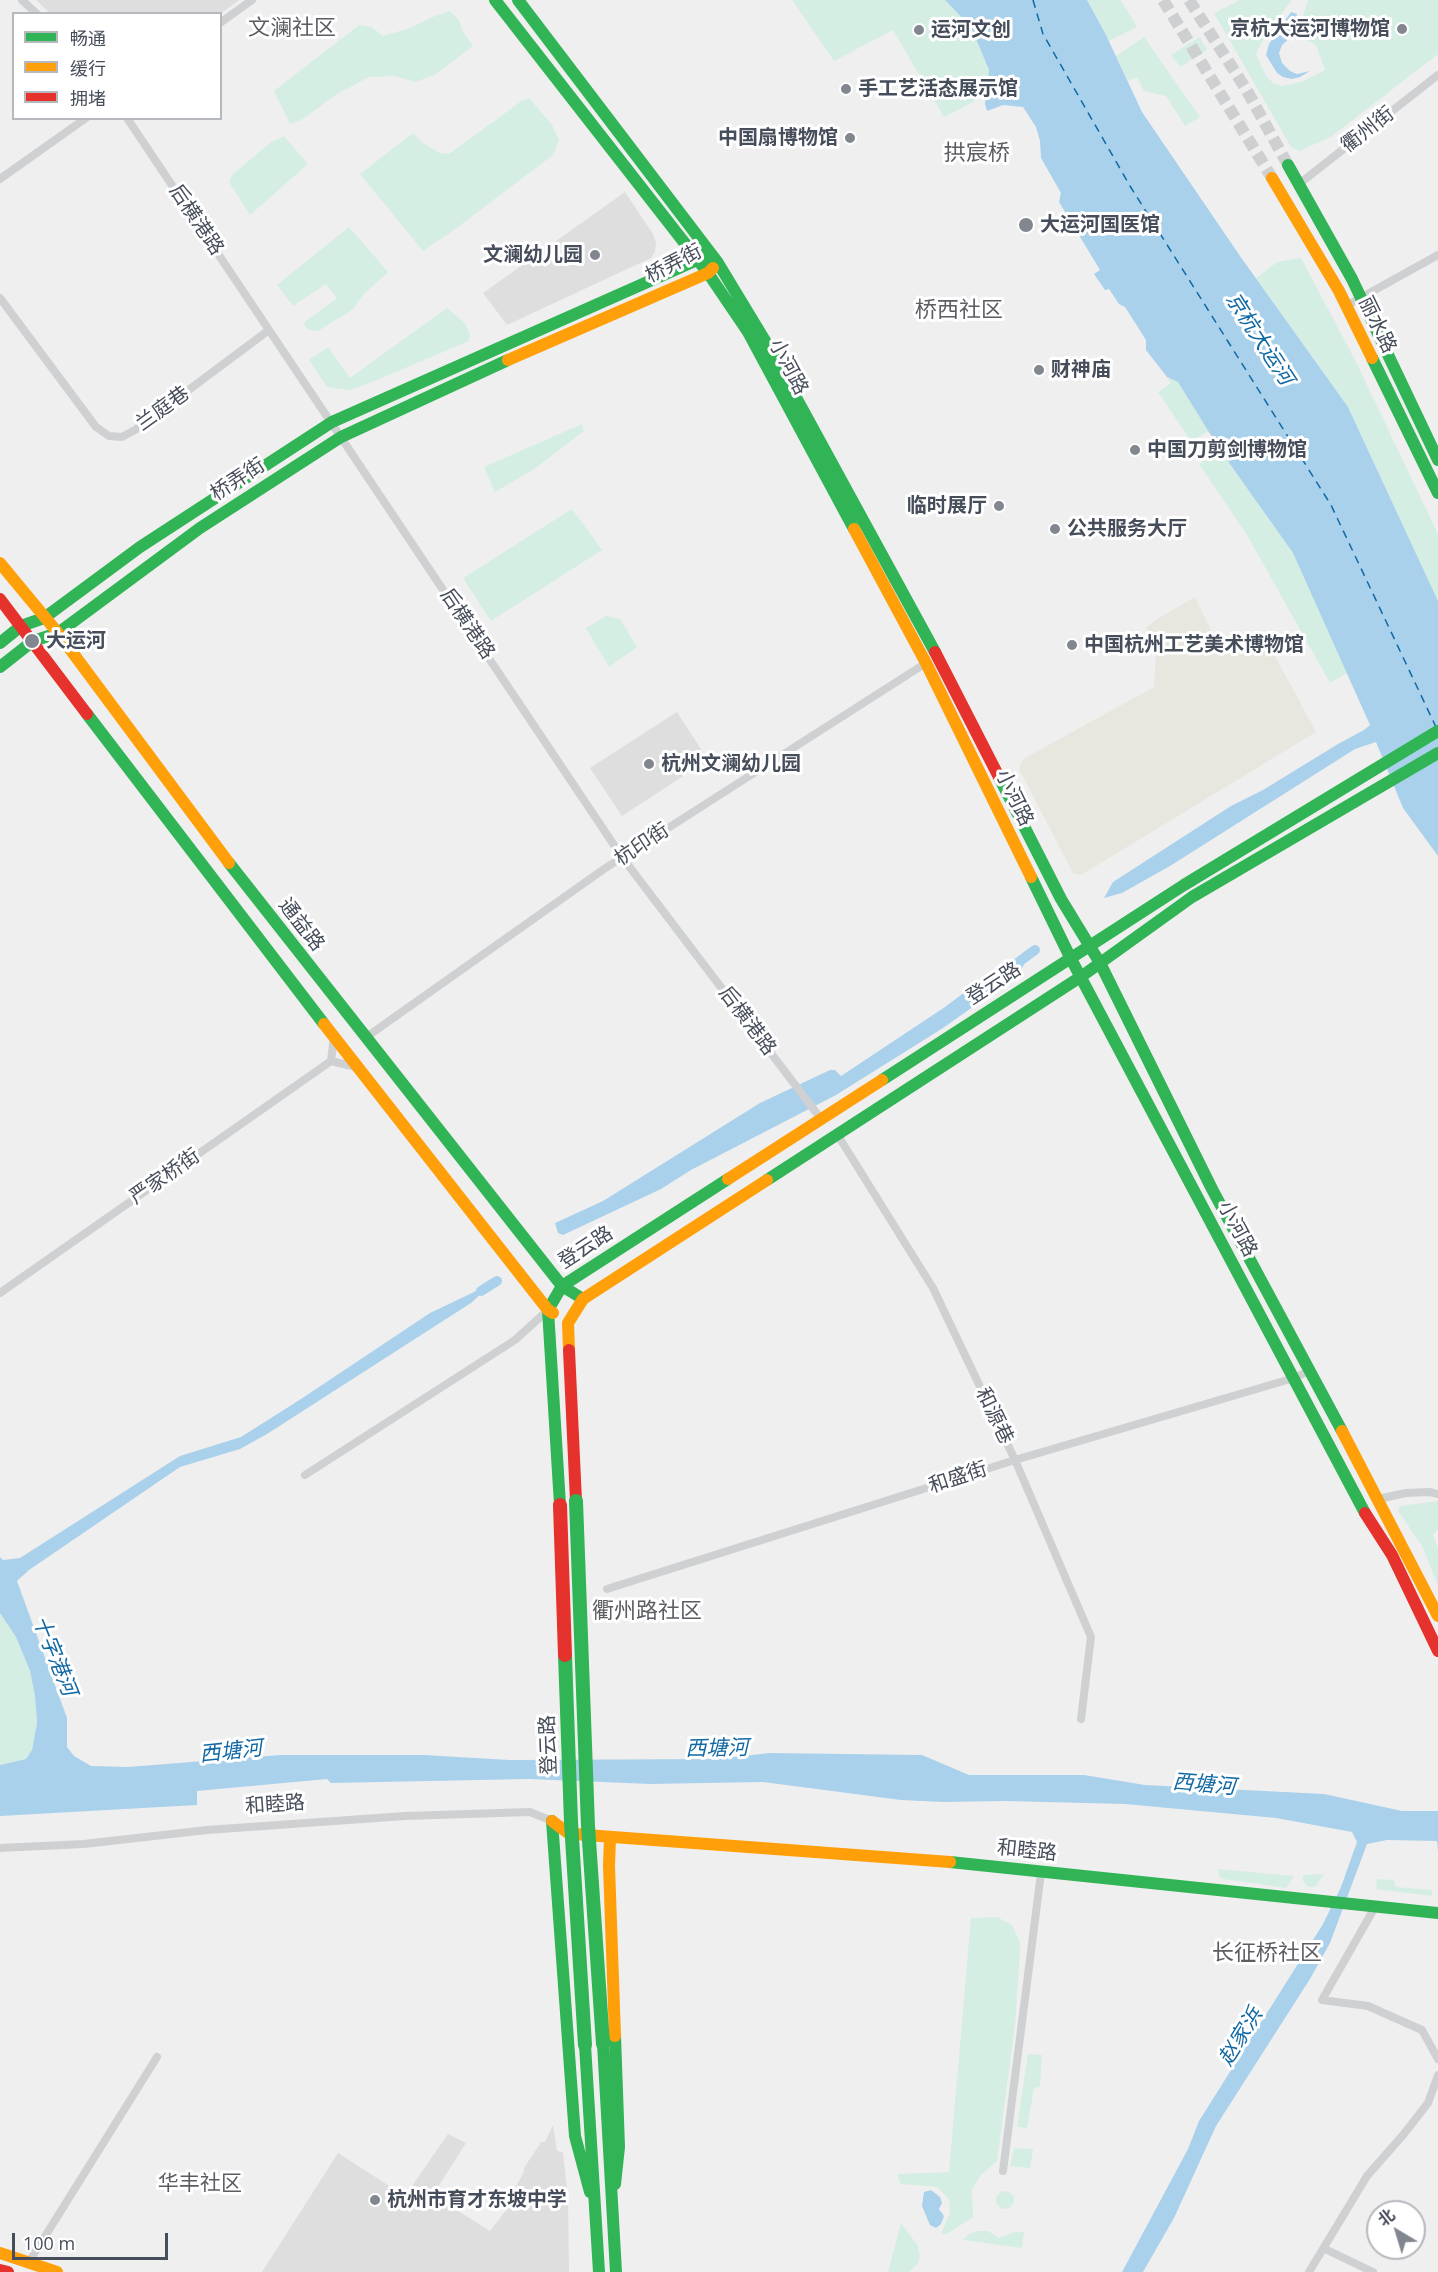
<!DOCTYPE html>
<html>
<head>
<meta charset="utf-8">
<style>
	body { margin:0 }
	#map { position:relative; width:1438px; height:2272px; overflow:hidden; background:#f0efef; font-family:"Open Sans","Noto Sans SC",sans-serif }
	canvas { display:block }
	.legend { position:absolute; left:12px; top:12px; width:210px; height:108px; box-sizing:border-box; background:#fff; border:2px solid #b5b8bd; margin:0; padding:8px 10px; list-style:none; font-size:18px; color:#474e5b }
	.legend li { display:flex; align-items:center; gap:12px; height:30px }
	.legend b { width:30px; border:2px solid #b5b8bd }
	.north { position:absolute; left:1366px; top:2200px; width:60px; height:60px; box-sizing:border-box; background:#fff; border:2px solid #b5b8bd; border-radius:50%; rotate:322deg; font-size:16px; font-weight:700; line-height:24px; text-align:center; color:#474e5b }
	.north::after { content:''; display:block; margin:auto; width:21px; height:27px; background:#82868f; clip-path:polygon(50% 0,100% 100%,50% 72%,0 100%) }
	.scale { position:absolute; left:12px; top:2233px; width:156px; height:27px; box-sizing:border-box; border:3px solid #474e5b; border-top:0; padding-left:8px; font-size:18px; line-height:21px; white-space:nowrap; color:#474e5b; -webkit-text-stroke:4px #fff; paint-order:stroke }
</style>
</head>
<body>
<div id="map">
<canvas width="1438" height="2272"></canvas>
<ul class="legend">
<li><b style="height:8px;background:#30b455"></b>畅通</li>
<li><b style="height:8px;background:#ff9f0a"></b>缓行</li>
<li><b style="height:8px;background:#e5322d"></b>拥堵</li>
</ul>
<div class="north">北</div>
<div class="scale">100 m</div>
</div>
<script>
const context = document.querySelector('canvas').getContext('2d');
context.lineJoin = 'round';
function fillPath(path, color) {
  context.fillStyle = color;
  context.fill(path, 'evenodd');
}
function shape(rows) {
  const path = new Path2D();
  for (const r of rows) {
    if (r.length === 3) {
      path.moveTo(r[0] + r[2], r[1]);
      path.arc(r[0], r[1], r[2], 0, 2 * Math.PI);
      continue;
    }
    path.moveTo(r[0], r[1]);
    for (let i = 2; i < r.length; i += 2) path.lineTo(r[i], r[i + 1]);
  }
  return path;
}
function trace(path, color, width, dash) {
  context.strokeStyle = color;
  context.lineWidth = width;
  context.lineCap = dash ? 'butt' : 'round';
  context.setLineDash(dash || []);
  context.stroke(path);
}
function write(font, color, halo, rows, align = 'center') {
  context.font = font + ' "Open Sans","Noto Sans SC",sans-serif';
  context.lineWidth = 6;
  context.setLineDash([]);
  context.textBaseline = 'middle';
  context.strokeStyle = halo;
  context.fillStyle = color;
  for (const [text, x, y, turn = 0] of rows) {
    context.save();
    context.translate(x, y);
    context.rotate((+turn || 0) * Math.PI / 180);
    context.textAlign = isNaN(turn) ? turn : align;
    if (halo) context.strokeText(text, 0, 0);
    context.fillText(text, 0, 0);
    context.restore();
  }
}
fillPath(shape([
	[1195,597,1221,651,1261,630,1316,732,1081,875,1073,873,1019,769,1023,759,1154,687,1156,653,1146,628,1157,619]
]), '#e8e7df');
fillPath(shape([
	[36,0,239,0,220,14,50,13],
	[625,192,653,234,656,243,655,252,651,258,507,325,483,293],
	[677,712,708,760,622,816,590,768],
	[553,2125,557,2151,563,2152,568,2198,569,2272,262,2272,338,2153,405,2196,448,2134,466,2143,433,2195,490,2231,510,2205,507,2202,524,2172,524,2168,541,2142,545,2142]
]), '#dededf');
fillPath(shape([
	[792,0,945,0,971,27,989,70,986,95,944,117,893,30,834,61],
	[1087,0,1121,0,1137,27,1109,41],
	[1240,0,1292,0,1264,37,1256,54,1266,76,1273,83,1281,86,1301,82,1325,70,1316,45,1297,36,1308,0,1438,0,1438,54,1332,136,1300,151,1291,147,1214,13],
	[450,11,459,20,462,30,473,46,436,74,416,82,394,76,369,77,337,94,303,119,290,124,274,91,359,25,372,27,383,36,410,28,435,16],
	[1144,37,1200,117,1185,126,1166,96,1144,91,1137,77,1128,81,1116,56],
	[1200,37,1207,50,1180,67,1171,55],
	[529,98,552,125,559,140,553,155,454,230,423,251,360,174,413,133,423,143,440,153,449,154,523,100],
	[284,136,308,164,250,215,229,182,233,174,271,142],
	[349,227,388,272,364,294,352,310,318,331,308,330,303,323,337,298,326,284,293,306,277,285],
	[1301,258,1356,362,1438,534,1438,601,1348,407,1256,278,1277,262],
	[447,308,465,323,470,335,469,341,365,385,350,390,327,387,309,360,328,347,350,378],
	[1167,377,1178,382,1209,431,1191,441,1158,392,1171,383],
	[582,424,584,431,533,470,495,492,484,467],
	[1220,450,1293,553,1347,673,1330,683,1247,535,1199,464],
	[572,509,602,550,491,621,463,578],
	[606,616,620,619,637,647,609,667,586,628],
	[1438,1501,1438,1529,1433,1535,1438,1548,1438,1586,1422,1546,1398,1511,1400,1506],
	[0,1613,16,1637,30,1671,35,1696,37,1724,32,1750,26,1759,0,1765],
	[1218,1869,1294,1876,1286,1888,1223,1879,1219,1876],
	[1324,1874,1316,1886,1308,1887,1303,1881,1303,1875],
	[1377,1879,1394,1880,1396,1887,1432,1890,1432,1896,1376,1889],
	[997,1917,1012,1925,1020,1942,1020,1952,1015,2025,997,2161,980,2176,972,2189,973,2217,947,2234,941,2234,950,2213,949,2199,937,2187,901,2184,897,2174,949,2172,971,1918],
	[1028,2054,1042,2055,1040,2087,1034,2088,1027,2128,1017,2127],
	[1014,2148,1033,2149,1030,2168,1010,2166],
	[1005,2200,9],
	[901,2223,918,2246,920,2256,919,2262,909,2272,888,2272],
	[977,2231,988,2231,999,2238,1015,2232,1024,2232,1022,2248,963,2240,969,2234]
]), '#d4eee3');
fillPath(shape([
	[945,0,1087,0,1106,35,1142,112,1240,256,1348,407,1438,601,1438,856,1403,808,1376,742,1355,749,1170,866,1122,893,1104,898,1113,882,1231,806,1263,790,1338,744,1364,730,1370,725,1293,553,1220,450,1178,382,1167,377,1146,350,1146,340,1125,307,1119,304,1109,289,1105,290,1094,274,1100,270,1059,202,1061,193,1041,158,1040,141,1036,127,1023,107,1003,105,987,111,985,104,989,70,971,27],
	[1291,12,1297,14,1293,35,1282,45,1279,53,1282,63,1290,71,1297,74,1310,71,1300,77,1292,79,1283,77,1277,73,1266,55,1269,44],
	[1030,954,1018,975,943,1028,836,1095,691,1170,661,1189,563,1235,558,1233,555,1223,603,1201,760,1103,830,1070,835,1070,841,1076,945,1007,1006,961],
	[493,1283,471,1303,267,1434,240,1449,180,1467,29,1570,17,1581,67,1718,67,1747,74,1756,91,1766,128,1767,280,1755,423,1755,510,1760,716,1759,770,1753,922,1755,969,1775,1084,1775,1145,1785,1324,1794,1402,1811,1438,1811,1438,1852,1437,1841,1387,1840,1367,1844,1330,1943,1310,1979,1216,2126,1174,2218,1143,2272,1122,2272,1188,2149,1199,2121,1323,1924,1341,1887,1357,1842,1352,1832,1276,1818,1125,1804,1005,1801,943,1802,901,1800,763,1782,650,1784,529,1779,331,1783,327,1779,197,1791,197,1805,0,1816,0,1765,26,1759,32,1750,37,1723,35,1696,30,1671,16,1637,0,1613,0,1557,3,1560,20,1558,180,1456,241,1437,301,1399,430,1313],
	[931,2190,940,2197,942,2203,939,2209,944,2216,941,2224,936,2228,930,2225,922,2206,924,2192]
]), '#aad1eb');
trace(shape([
	[1020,961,1035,950],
	[481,1291,497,1281]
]), '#aad1eb', 10);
trace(shape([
	[1033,0,1043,34,1130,186,1331,505,1436,727]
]), '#1169a4', 1.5, [8, 6]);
trace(shape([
	[1163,0,1272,178],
	[1189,0,1246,89,1288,165]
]), '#cecfd1', 12, [12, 6]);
trace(shape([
	[22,0,37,14],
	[220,23,252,0],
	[127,118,622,857,821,1119],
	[0,179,86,118],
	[1299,184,1438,75],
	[0,298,96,427,109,436,122,437,135,430,269,330],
	[1346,306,1438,255],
	[365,1038,604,869,926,663],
	[331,1061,356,1067],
	[837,1134,933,1288,1015,1460,1091,1637,1081,1719],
	[0,1293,331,1061,334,1036],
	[305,1475,515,1340,548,1310],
	[1378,1499,1406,1493,1430,1492,1438,1494],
	[607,1589,1015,1460,1294,1378,1309,1371],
	[0,1848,84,1844,207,1830,405,1816,530,1812,552,1821],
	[1375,1907,1322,2000,1368,2006,1422,2030,1438,2059],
	[1003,2171,1041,1873],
	[1325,2249,1373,2272],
	[29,2262,157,2057],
	[1309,2272,1367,2176,1403,2135,1428,2103,1438,2075]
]), '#ced0d2', 8);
trace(shape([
	[495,0,708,273,748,332,854,529],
	[518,0,718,263,764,339,935,652],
	[1288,165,1352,279,1438,460],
	[1372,358,1438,493],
	[0,643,21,626,44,618,140,547,332,422,697,260,705,261],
	[0,667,33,641,58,633,200,528,341,437,508,360],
	[87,714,324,1024],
	[1000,779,1061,899,1100,963,1212,1189,1342,1431],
	[229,863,562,1286,583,1299],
	[1031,877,1070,957,1365,1513],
	[882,1080,1184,885,1438,731],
	[767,1180,1082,976,1192,897,1438,753],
	[560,1505,548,1310,562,1286,728,1179],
	[552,1821,575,2136,590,2192],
	[950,1862,1438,1913],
	[603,2044,616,2272],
	[585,2045,599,2272],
	[615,2184,619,2147,615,2036]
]), '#30b455', 12);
trace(shape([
	[1272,178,1339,291,1372,358],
	[508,360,708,273,713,268],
	[854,529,926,663,1031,877],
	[0,563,58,633,229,863],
	[324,1024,548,1310,553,1313],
	[728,1179,882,1080],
	[569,1350,568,1323,583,1299,767,1180],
	[1342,1431,1438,1616],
	[552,1821,568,1833,586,1835,950,1862],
	[610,1837,609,1866,615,2036],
	[0,2253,57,2272]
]), '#ff9f0a', 12);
trace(shape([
	[0,599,87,714],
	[935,652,1000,779],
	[569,1350,576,1501],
	[1365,1513,1392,1555,1438,1651],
	[0,2270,8,2272]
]), '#e5322d', 12);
trace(shape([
	[576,1501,588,1826,603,2044],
	[565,1655,571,1822,585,2045]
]), '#30b455', 14);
trace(shape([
	[560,1505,565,1655]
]), '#e5322d', 14);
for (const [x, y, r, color] of [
	[1402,29,6,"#82868f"],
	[919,30,6,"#82868f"],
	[846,89,6,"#82868f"],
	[850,138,6,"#82868f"],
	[1026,225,8,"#82868f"],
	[595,255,6,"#82868f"],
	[1039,370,6,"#82868f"],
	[1135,450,6,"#82868f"],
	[999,506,6,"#82868f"],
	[1055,529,6,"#82868f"],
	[32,641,8,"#82868f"],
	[1072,645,6,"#82868f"],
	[649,764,6,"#82868f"],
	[375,2200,6,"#82868f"]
]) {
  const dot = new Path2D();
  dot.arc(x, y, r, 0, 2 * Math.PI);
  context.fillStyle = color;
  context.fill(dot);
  trace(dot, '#fff', 2);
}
write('bold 20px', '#474e5b', '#fff', [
	["京杭大运河博物馆",1390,29,"right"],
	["运河文创",931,30],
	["手工艺活态展示馆",858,89],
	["中国扇博物馆",838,138,"right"],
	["大运河国医馆",1040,225],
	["文澜幼儿园",583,255,"right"],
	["财神庙",1051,370],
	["中国刀剪剑博物馆",1147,450],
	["临时展厅",987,506,"right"],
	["公共服务大厅",1067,529],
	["大运河",46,641],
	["中国杭州工艺美术博物馆",1084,645],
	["杭州文澜幼儿园",661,764],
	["杭州市育才东坡中学",387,2200]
], 'left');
write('20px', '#474e5b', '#fff', [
	["衢州街",1368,130,-38],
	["后横港路",196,220,56],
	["桥弄街",674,264,-27],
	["丽水路",1377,325,64],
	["小河路",788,367,62],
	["兰庭巷",163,409,-36],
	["桥弄街",238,480,-33],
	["后横港路",467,624,56],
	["小河路",1014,798,64],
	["杭印街",642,845,-33],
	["通益路",301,925,52],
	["登云路",994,984,-33],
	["后横港路",747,1021,53],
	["严家桥街",165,1177,-35],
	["小河路",1237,1229,62],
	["登云路",586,1248,-33],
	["和源巷",994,1416,64],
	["和盛街",958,1478,-18],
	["登云路",549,1745,-92],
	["和睦路",275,1805,-4],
	["和睦路",1027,1851,6]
]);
write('italic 21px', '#1169a4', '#fff', [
	["京杭大运河",1259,339,57],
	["十字港河",54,1656,68],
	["西塘河",717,1749,-1],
	["西塘河",231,1752,-6],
	["西塘河",1204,1785,5],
	["赵家浜",1241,2037,-58]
]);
write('21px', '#5b5d63', '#fff', [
	["华丰社区",200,2184]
]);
write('22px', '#5b5d63', '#fff', [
	["文澜社区",292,29],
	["拱宸桥",977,154],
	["桥西社区",959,311],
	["衢州路社区",647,1612],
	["长征桥社区",1267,1954]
]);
</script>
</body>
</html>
